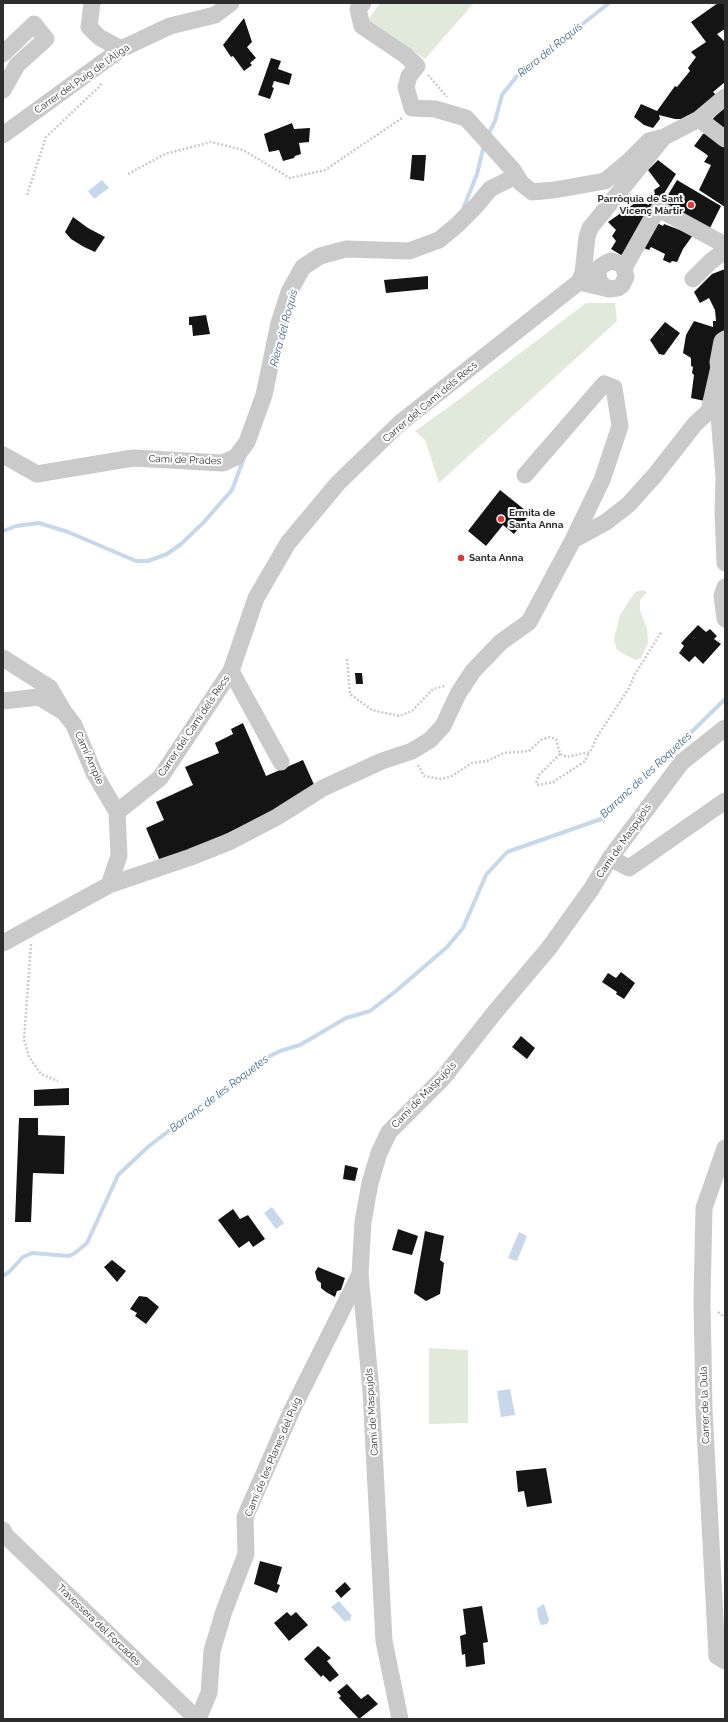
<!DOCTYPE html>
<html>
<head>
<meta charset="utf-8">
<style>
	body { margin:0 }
	#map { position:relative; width:728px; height:1722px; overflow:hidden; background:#fff; font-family:Raleway,sans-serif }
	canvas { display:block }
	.frame { position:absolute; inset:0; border:4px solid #2d2d2d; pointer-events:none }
</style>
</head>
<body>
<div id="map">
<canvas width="728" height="1722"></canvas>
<div class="frame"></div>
</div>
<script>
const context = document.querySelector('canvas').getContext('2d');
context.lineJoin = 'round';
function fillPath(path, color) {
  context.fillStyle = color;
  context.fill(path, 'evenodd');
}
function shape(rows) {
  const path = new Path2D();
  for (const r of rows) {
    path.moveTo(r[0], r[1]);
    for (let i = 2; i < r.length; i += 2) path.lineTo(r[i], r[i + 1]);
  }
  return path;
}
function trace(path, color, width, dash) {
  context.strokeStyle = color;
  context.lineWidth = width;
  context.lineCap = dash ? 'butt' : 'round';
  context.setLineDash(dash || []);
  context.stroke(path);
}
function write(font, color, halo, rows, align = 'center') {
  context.font = font + ' Raleway,sans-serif';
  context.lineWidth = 4;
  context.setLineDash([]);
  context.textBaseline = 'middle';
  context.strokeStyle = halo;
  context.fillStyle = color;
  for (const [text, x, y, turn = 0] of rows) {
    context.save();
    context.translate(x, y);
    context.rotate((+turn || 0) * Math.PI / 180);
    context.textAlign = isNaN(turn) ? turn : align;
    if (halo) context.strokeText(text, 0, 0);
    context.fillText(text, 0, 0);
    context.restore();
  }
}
fillPath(shape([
	[380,3,474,3,425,59,367,21],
	[586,303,615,303,617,321,439,483,425,440,415,431,453,404],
	[643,590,647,592,640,600,640,610,647,629,648,643,641,658,635,660,617,650,614,639,620,615,635,592],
	[429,1348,468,1350,468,1423,429,1424]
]), '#e1eada');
fillPath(shape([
	[102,180,109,188,94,199,88,191],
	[272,1207,284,1223,276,1229,264,1213],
	[519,1232,527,1236,517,1261,508,1258],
	[510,1389,515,1415,501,1417,497,1391],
	[339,1601,352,1616,350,1618,351,1621,347,1620,345,1622,331,1607],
	[544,1604,549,1620,547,1624,541,1625,538,1617,537,1608]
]), '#c6d8ea');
trace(shape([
	[488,135,495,121,502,95,517,76,609,3],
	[463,209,477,174,484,145],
	[3,531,16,526,39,523,68,532,136,561,148,561,167,554,181,544,203,523,232,490,244,458],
	[3,1276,9,1272,23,1257,32,1253,69,1256,75,1253,87,1243,118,1175,149,1146,262,1060,280,1051,300,1045,346,1018,370,1011,396,991,447,947,463,928,486,875,507,852,604,818,725,699]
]), '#c6d8ea', 4);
fillPath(shape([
	[718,3,725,3,725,29,717,34,725,42,725,82,713,92,717,96,691,115,683,119,675,119,659,115,660,119,653,128,644,125,634,117,641,104,657,111,675,86,677,87,690,71,688,68,696,57,691,52,706,42,691,22],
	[244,18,252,42,247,47,256,58,250,63,252,65,244,71,233,56,231,57,223,45],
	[271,58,281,61,278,69,292,74,289,85,274,81,272,87,274,88,270,99,258,95],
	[725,107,725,137,708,125,720,110],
	[292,123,294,129,310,128,309,142,299,143,301,154,295,156,294,158,283,161,279,150,269,152,264,134],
	[708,133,725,145,725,207,699,190,711,165,704,162,708,156,706,154,694,146,703,134],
	[412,155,426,155,424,181,410,179],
	[658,160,676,174,628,252,621,255,611,249,616,241,612,236,616,230,608,222,638,201,649,205,648,200,652,195,655,194,654,190,660,186,648,170],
	[677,180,721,206,709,230,662,205],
	[73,217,88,228,105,237,95,252,84,247,71,239,65,232],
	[655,222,663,226,664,224,693,235,683,249,677,262,672,261,670,263,663,260,665,254,651,247,649,250,641,247],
	[725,269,725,332,709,402,691,398,694,375,692,373,693,367,691,366,691,358,683,353,686,335,694,321,713,327,713,321,716,321,715,310,709,298,700,303,694,292,712,274],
	[428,276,428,289,386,293,384,280],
	[206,315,210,334,193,336,192,325,189,325,189,317],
	[665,322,680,333,664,355,659,354,650,340],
	[500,490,530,514,514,534,503,525,486,546,468,531],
	[698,625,706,632,710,629,717,636,714,639,721,644,703,664,695,656,689,662,679,653,684,646,681,643],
	[355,673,362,673,363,684,356,684],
	[243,723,266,776,303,760,316,789,162,866,146,828,164,820,156,802,193,785,185,767,219,753,215,743,233,734,231,729],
	[621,972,635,983,624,999,616,994,617,992,602,982,608,973,616,978],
	[521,1036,535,1048,527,1059,512,1047],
	[69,1088,69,1105,34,1106,34,1090],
	[19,1118,38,1118,38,1135,65,1136,64,1174,33,1173,31,1222,15,1222],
	[345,1165,358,1168,355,1181,343,1179],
	[233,1209,240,1219,248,1215,265,1239,253,1247,249,1241,239,1248,218,1220],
	[398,1229,418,1236,412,1255,392,1250],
	[425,1231,444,1236,440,1260,444,1263,440,1294,426,1301,414,1293],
	[112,1260,126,1271,117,1282,104,1267],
	[318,1267,345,1278,341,1290,337,1291,335,1297,326,1292,321,1288,321,1283,317,1280,315,1272],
	[139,1296,147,1297,159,1307,146,1324,135,1316,137,1313,130,1309],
	[546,1468,552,1503,527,1507,524,1491,518,1492,516,1471],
	[260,1561,282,1567,277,1584,280,1585,277,1593,254,1584],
	[345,1582,351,1589,341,1598,335,1591],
	[482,1606,488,1642,483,1643,485,1664,466,1667,465,1654,462,1655,460,1636,466,1634,463,1609],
	[287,1612,291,1616,296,1612,308,1625,289,1641,274,1623],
	[318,1646,331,1658,327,1661,339,1675,330,1682,323,1675,321,1677,304,1659],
	[347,1684,361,1699,368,1694,378,1704,359,1719,339,1698,341,1696,337,1692]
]), '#141414');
trace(shape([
	[428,75,447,97],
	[128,174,165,154,211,142,243,150,290,178,325,170,402,118],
	[27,195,46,137,100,86,102,82],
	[347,659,350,694,372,710,399,716,412,711,433,689,445,686],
	[560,754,539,775,536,783,539,785,553,782,584,762,589,753],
	[418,765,424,776,441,779,452,776,472,763,487,761,504,753,529,751,541,740,549,737,556,739,560,754,567,757,590,752,597,737,629,688,635,674,662,631],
	[31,944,24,1039,29,1057,41,1074,58,1081],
	[718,1312,725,1318]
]), '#cacaca', 2.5, [2, 2]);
trace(shape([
	[92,3,89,27,99,37,121,49],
	[363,3,358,9,362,26,405,55,417,66,409,76,406,87,412,108,435,109,466,118,513,170,521,183,532,192,554,190,605,181,629,161,649,141,664,137,699,119,725,97],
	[3,54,34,24,46,39,17,65,3,90],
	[699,119,725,139],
	[3,135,121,49,170,26,215,15,231,3],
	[624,268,651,220,659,209,725,245],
	[693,279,711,261,725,251],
	[579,282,609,289,618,288,622,285,626,277,624,268,621,264,612,261,608,262,600,267,598,271,599,281,605,287],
	[725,339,722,341,718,362,720,376,718,404,724,478,723,512,725,563],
	[3,455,37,474,133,458,223,463,236,457,247,442,264,395,279,323,289,292,303,267,320,256,346,249,409,251,439,240,457,225,477,205,490,189,516,176],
	[573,540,606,522,628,505,655,475,695,424,709,411,719,367],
	[725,587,722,596,725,619],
	[3,658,50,688,64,712,74,725,94,773,117,812,119,856,109,885,3,943],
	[231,671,281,762],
	[3,701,39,697,62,711],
	[117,812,160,778,231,671,256,598,288,543,338,483,400,423,579,282,583,273,587,237,590,228,664,137],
	[610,858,629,868,725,801],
	[109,885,191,857,231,841,277,817,323,788,382,761,412,751,430,740,443,726,458,694,473,671,501,642,529,622,573,540,602,480,620,426,614,388,604,384,525,475],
	[725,1148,704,1208,702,1300,704,1410,717,1656,725,1661],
	[3,1530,6,1536,197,1719],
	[198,1719,209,1693,212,1651,224,1611,246,1554,245,1517,292,1410,360,1274],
	[400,1719,384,1641,371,1391,360,1274,363,1222,370,1183,379,1153,389,1132,443,1078,495,1012,549,948,592,888,610,858,682,762,725,728]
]), '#cacaca', 17);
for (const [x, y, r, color] of [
	[691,205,4,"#e23831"],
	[501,519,4,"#e23831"],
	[461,558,4,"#e23831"]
]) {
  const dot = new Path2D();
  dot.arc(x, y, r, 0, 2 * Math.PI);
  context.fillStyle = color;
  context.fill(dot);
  trace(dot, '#fff', 1.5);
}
write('10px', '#2d2d2d', '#fff', [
	["Carrer del Puig de l'Àliga",82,79,-35],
	["Carrer del Camí dels Recs",430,402,-40],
	["Camí de Prades",185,460,2],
	["Carrer del Camí dels Recs",194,726,-56],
	["Camí Ample",89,758,66],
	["Camí de Maspujols",624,841,-55],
	["Camí de Maspujols",424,1095,-46],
	["Carrer de la Dula",705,1405,-92],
	["Camí de Maspujols",372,1412,-94],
	["Camí de les Planes del Puig",273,1457,-67],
	["Travessera del Forcades",99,1625,44]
]);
write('bold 10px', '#2d2d2d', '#fff', [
	["Parròquia de Sant",683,199,"right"],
	["Vicenç Màrtir",683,211,"right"],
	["Ermita de",509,513],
	["Santa Anna",509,525],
	["Santa Anna",469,558]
], 'left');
write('italic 11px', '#3d658d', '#fff', [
	["Riera del Roquís",550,50,-39],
	["Riera del Roquís",284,328,-75],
	["Barranc de les Roquetes",646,775,-43],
	["Barranc de les Roquetes",219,1094,-37]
]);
</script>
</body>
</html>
